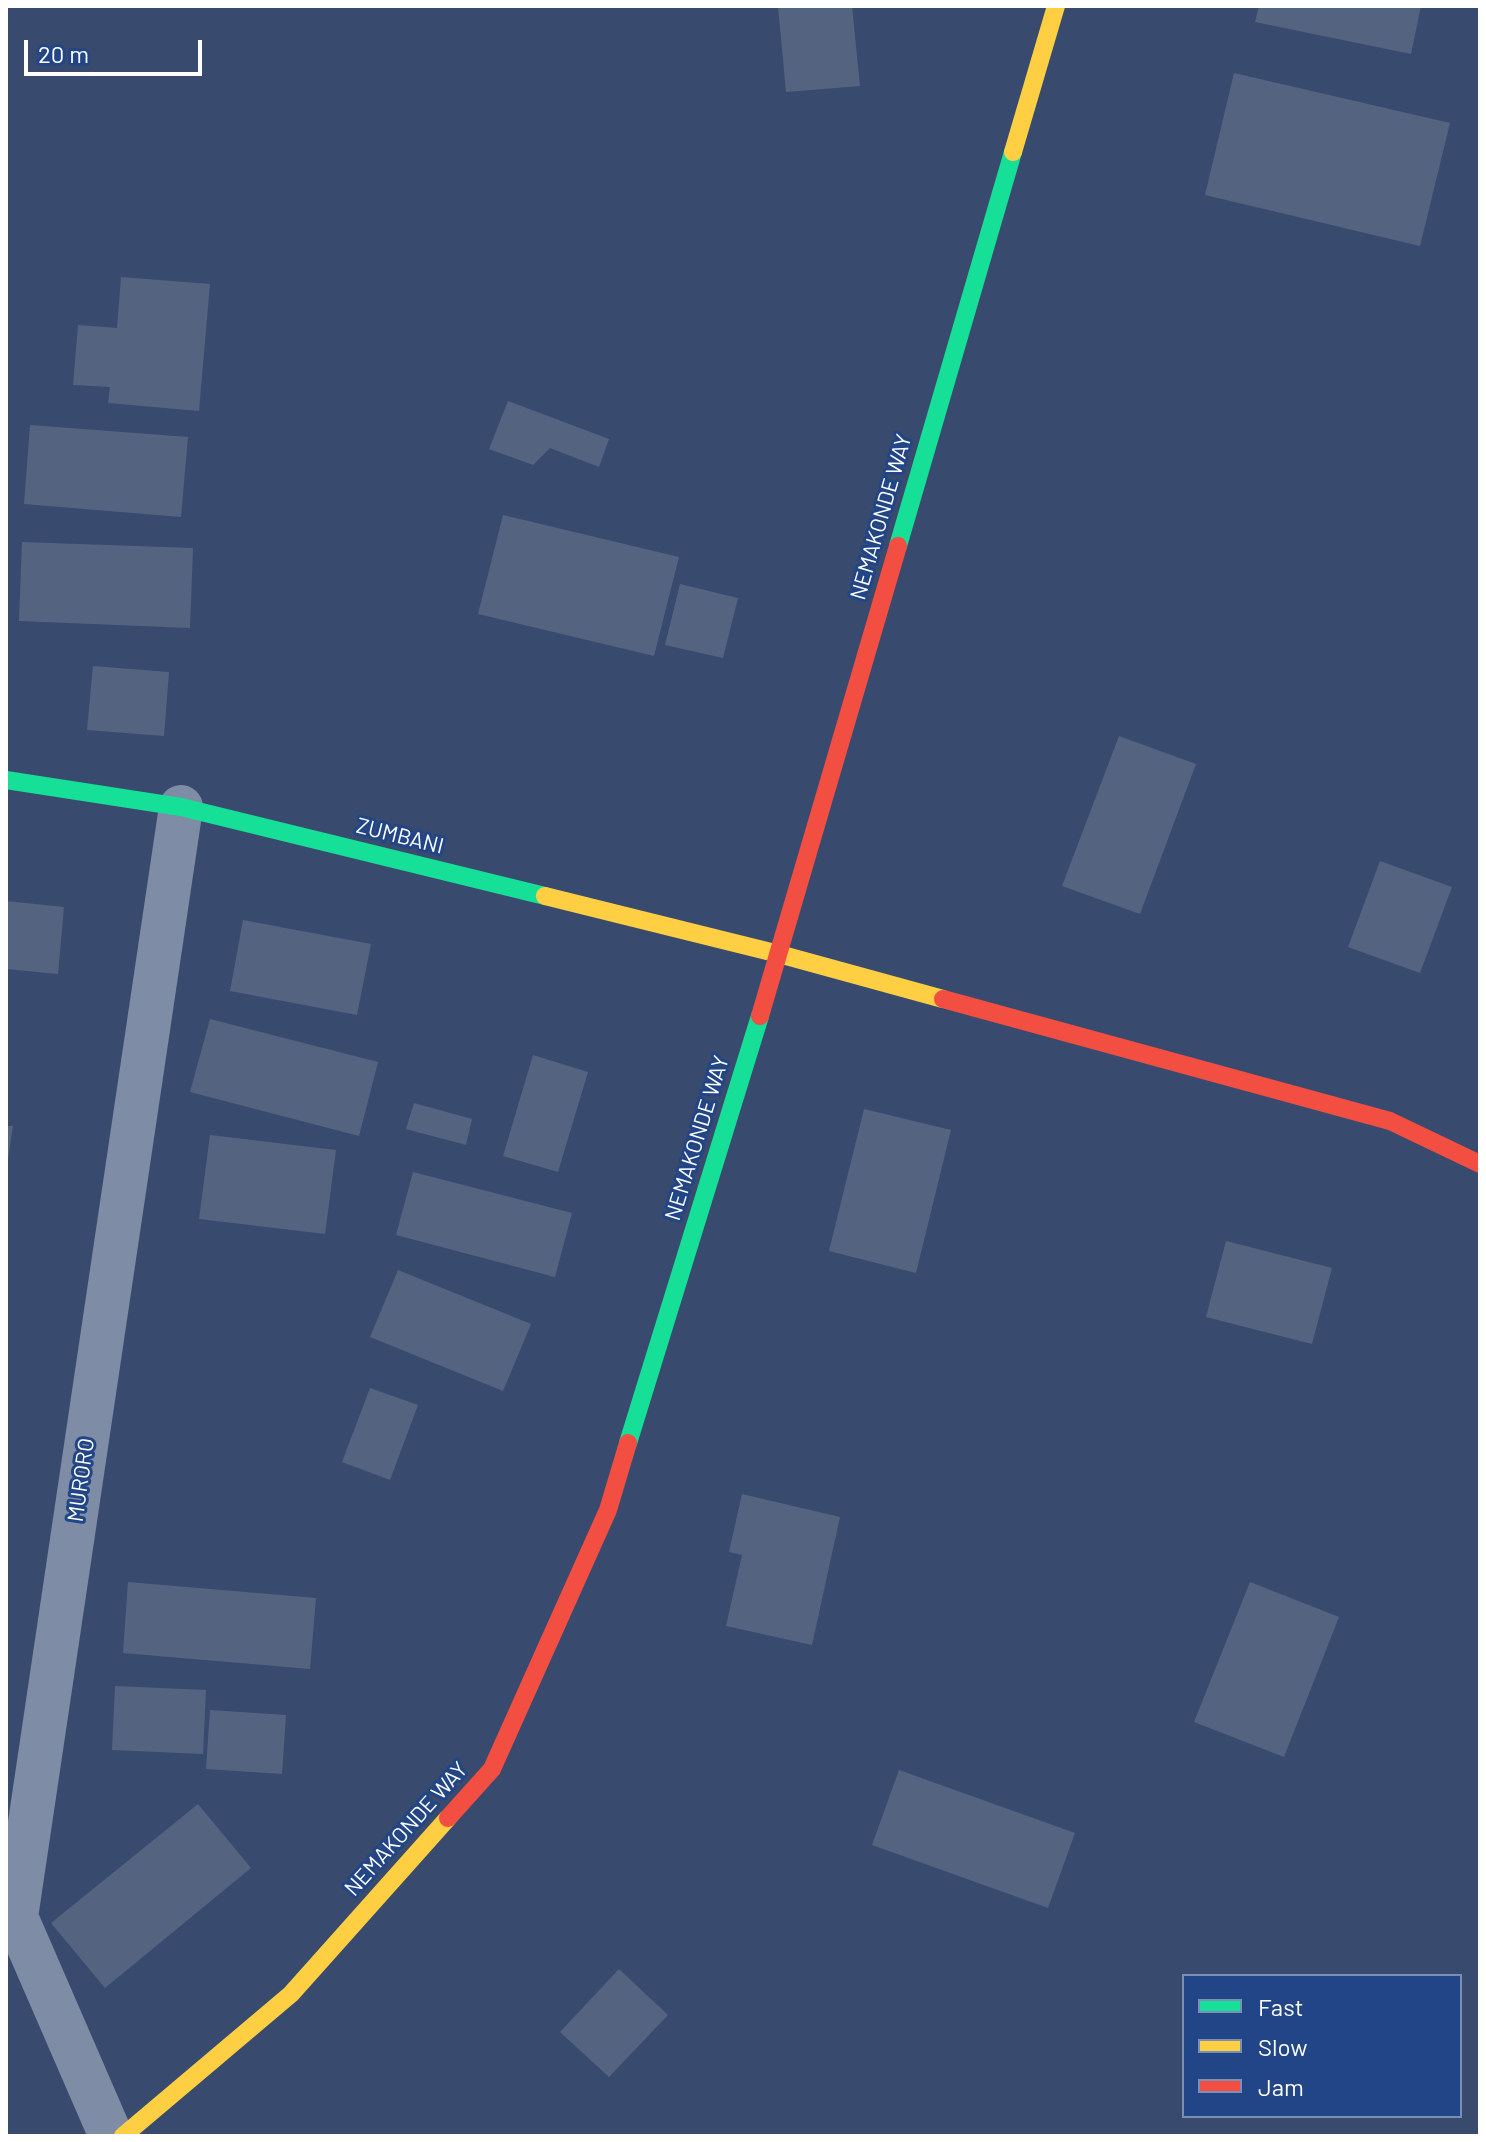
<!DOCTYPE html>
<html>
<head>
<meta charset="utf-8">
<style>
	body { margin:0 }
	#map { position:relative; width:1486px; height:2142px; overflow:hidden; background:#384b6f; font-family:Barlow,sans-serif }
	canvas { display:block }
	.frame { position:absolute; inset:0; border:8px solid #fff; pointer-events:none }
	.legend { position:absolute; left:1182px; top:1974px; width:280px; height:144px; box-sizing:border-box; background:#214586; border:2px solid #7a8fb6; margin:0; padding:10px 14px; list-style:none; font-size:24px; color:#fff }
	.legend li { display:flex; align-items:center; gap:16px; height:40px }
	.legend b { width:40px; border:2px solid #7a8fb6 }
	.scale { position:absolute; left:24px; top:40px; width:178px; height:36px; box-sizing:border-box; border:4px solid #fff; border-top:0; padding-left:10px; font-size:24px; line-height:28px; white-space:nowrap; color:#fff; -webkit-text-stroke:6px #214586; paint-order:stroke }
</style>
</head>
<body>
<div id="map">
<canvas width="1486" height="2142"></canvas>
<div class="frame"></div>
<ul class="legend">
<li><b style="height:10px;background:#16e098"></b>Fast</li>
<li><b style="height:10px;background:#ffcf43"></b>Slow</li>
<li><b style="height:10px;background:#f24e42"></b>Jam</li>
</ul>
<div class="scale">20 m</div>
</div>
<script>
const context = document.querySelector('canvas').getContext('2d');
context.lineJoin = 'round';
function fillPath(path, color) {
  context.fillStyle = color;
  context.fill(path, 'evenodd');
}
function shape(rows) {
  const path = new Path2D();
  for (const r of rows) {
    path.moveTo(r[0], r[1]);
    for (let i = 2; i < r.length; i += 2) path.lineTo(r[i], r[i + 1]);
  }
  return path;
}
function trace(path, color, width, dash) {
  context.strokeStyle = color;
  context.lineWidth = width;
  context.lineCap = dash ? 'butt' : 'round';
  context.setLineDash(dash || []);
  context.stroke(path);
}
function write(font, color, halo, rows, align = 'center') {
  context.font = font + ' Barlow,sans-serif';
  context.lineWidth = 6;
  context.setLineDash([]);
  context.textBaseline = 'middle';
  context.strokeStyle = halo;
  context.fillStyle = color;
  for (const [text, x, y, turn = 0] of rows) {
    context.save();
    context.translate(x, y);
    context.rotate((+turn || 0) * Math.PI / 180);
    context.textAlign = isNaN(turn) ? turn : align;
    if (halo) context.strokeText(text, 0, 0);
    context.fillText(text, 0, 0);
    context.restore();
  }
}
fillPath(shape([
	[778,6,852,6,860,86,786,92],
	[1259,6,1421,6,1411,54,1255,22],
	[1234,73,1450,123,1420,246,1205,195],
	[121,277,210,284,199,411,108,403,110,387,73,385,78,325,117,328],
	[508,401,609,439,599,467,550,448,533,465,489,449],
	[30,425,188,437,181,517,24,504],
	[503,515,679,557,654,656,478,614],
	[22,542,193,548,190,628,19,621],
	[680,584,738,598,723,658,665,645],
	[93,666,169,672,164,736,87,730],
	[1119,736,1196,764,1140,914,1062,886],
	[1380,861,1452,887,1420,973,1348,947],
	[6,901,64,907,58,974,6,969],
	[243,920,371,944,357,1015,230,991],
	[210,1019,378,1062,359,1136,190,1092],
	[533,1055,588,1072,558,1172,503,1156],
	[414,1103,472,1119,466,1145,406,1129],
	[864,1109,951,1130,916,1273,829,1251],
	[6,1126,13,1126,8,1159,6,1159],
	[210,1135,336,1150,325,1234,199,1219],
	[413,1172,572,1213,555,1277,396,1235],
	[1226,1241,1332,1268,1312,1344,1206,1317],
	[398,1270,531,1324,503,1391,370,1337],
	[370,1388,418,1405,390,1480,342,1462],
	[742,1494,840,1517,812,1645,726,1626,742,1555,729,1552],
	[128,1582,316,1598,310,1669,123,1653],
	[1250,1582,1339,1617,1284,1757,1194,1722],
	[115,1686,206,1690,203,1754,112,1750],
	[210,1710,286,1715,282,1774,206,1769],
	[899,1770,1075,1833,1048,1908,872,1845],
	[198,1804,251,1868,105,1988,51,1923],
	[619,1969,668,2015,609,2077,560,2032]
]), '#546380');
trace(shape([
	[111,2136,16,1917,181,807]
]), '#7e8ca5', 44);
trace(shape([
	[898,546,1013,152],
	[6,780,181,807,545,896],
	[628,1443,760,1016]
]), '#16e098', 18);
trace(shape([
	[1013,152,1056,6],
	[545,896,779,954,943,999],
	[123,2136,291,1994,448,1818]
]), '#ffcf43', 18);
trace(shape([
	[943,999,1390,1121,1480,1164],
	[760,1016,898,546],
	[448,1818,492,1769,608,1510,628,1443]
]), '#f24e42', 18);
write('22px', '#fff', '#214586', [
	["NEMAKONDE WAY",881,517,-74],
	["ZUMBANI",400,836,14],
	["NEMAKONDE WAY",697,1138,-73],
	["MURORO",81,1480,-82],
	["NEMAKONDE WAY",406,1829,-48]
]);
</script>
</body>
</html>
